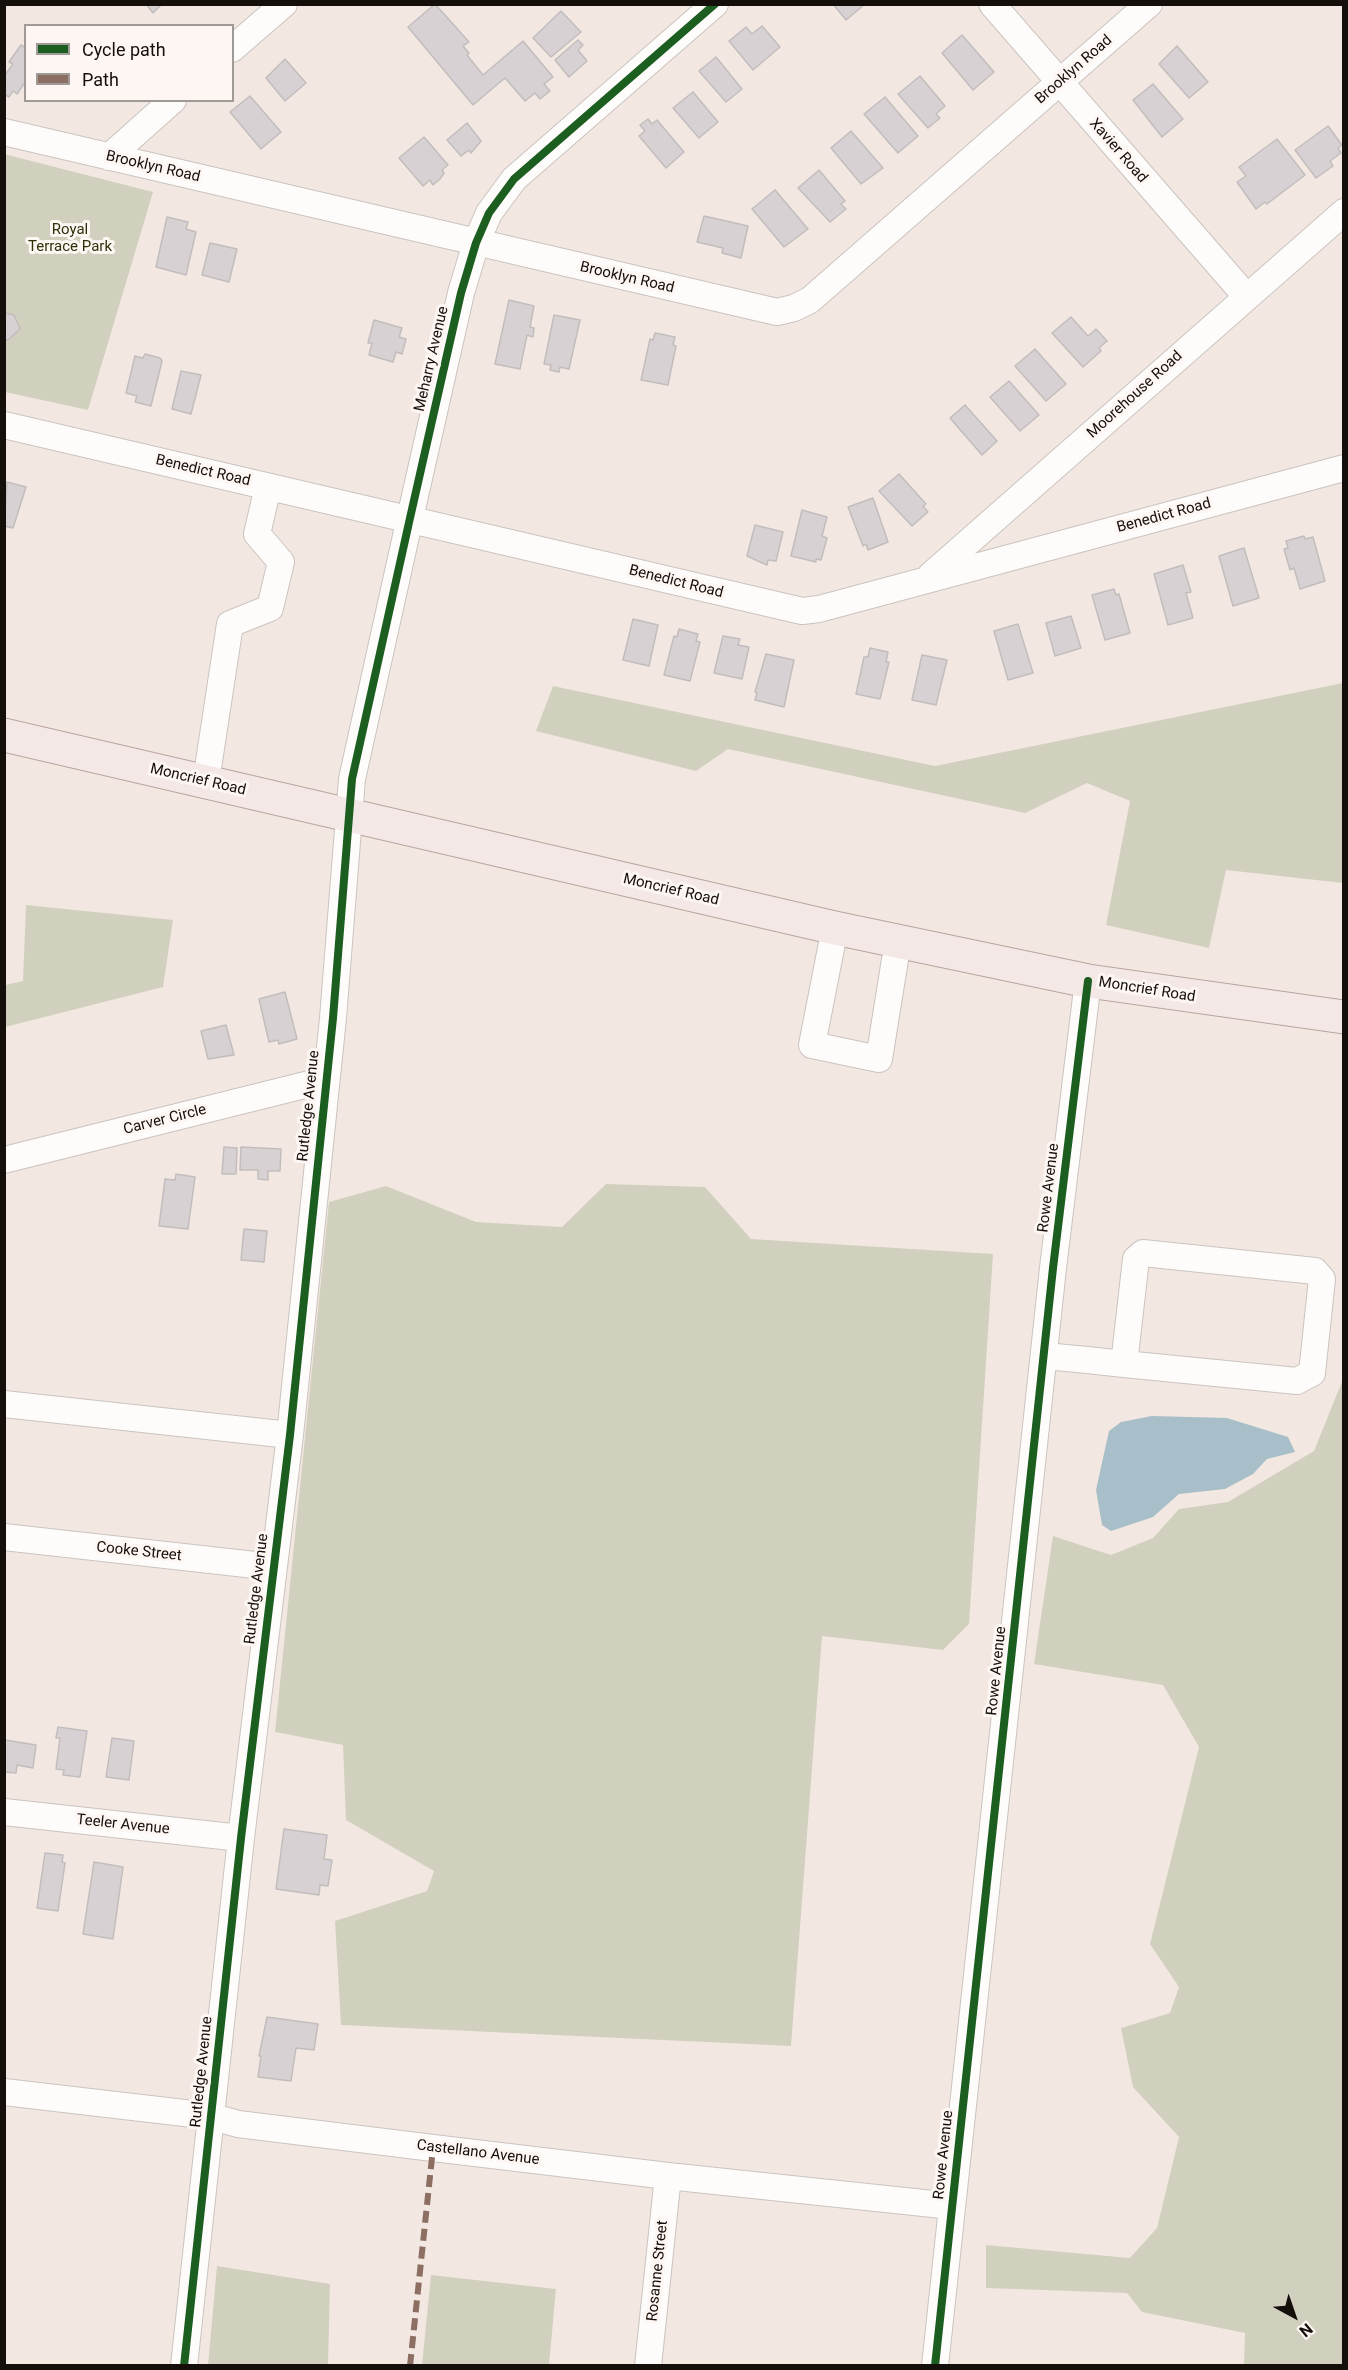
<!DOCTYPE html>
<html>
<head>
<meta charset="utf-8">
<style>
	body { margin:0 }
	#map { position:relative; width:1348px; height:2370px; overflow:hidden; background:#f2e8e1; font-family:Roboto,sans-serif }
	canvas { display:block }
	.frame { position:absolute; inset:0; border:6px solid #150f0b; pointer-events:none }
	.legend { position:absolute; left:24px; top:24px; width:210px; height:78px; box-sizing:border-box; background:#fdf6f2; border:2px solid #a09a96; margin:0; padding:8px 10px; list-style:none; font-size:18px; color:#150f0b }
	.legend li { display:flex; align-items:center; gap:12px; height:30px }
	.legend b { width:30px; border:2px solid #a09a96 }
	.north { position:absolute; left:1264px; top:2286px; width:60px; height:60px; -webkit-text-stroke:4px #fdf6f2; paint-order:stroke; rotate:140deg; font-size:16px; font-weight:700; line-height:24px; text-align:center; color:#150f0b }
	.north::after { content:''; display:block; margin:auto; width:21px; height:27px; background:#150f0b; clip-path:polygon(50% 0,100% 100%,50% 72%,0 100%) }
</style>
</head>
<body>
<div id="map">
<canvas width="1348" height="2370"></canvas>
<div class="frame"></div>
<ul class="legend">
<li><b style="height:8px;background:#1b5e20"></b>Cycle path</li>
<li><b style="height:8px;background:#8d6e63"></b>Path</li>
</ul>
<div class="north">N</div>
</div>
<script>
const context = document.querySelector('canvas').getContext('2d');
context.lineJoin = 'round';
function fillPath(path, color) {
  context.fillStyle = color;
  context.fill(path, 'evenodd');
}
function shape(rows) {
  const path = new Path2D();
  for (const r of rows) {
    path.moveTo(r[0], r[1]);
    for (let i = 2; i < r.length; i += 2) path.lineTo(r[i], r[i + 1]);
  }
  return path;
}
function trace(path, color, width, dash) {
  context.strokeStyle = color;
  context.lineWidth = width;
  context.lineCap = dash ? 'butt' : 'round';
  context.setLineDash(dash || []);
  context.stroke(path);
}
function write(font, color, halo, rows, align = 'center') {
  context.font = font + ' Roboto,sans-serif';
  context.lineWidth = 6;
  context.setLineDash([]);
  context.textBaseline = 'middle';
  context.strokeStyle = halo;
  context.fillStyle = color;
  for (const [text, x, y, turn = 0] of rows) {
    context.save();
    context.translate(x, y);
    context.rotate((+turn || 0) * Math.PI / 180);
    context.textAlign = isNaN(turn) ? turn : align;
    if (halo) context.strokeText(text, 0, 0);
    context.fillText(text, 0, 0);
    context.restore();
  }
}
fillPath(shape([
	[4,154,153,192,88,410,5,392],
	[1343,683,1343,883,1226,870,1209,948,1106,925,1130,801,1087,783,1025,813,728,749,696,771,536,731,553,686,935,766],
	[26,905,173,920,163,987,5,1027,5,985,23,981],
	[606,1184,705,1187,751,1239,993,1254,969,1624,943,1650,822,1636,791,2046,341,2025,335,1921,427,1891,434,1871,346,1820,343,1745,275,1732,329,1202,386,1186,476,1222,562,1227],
	[1343,1379,1343,2365,1244,2365,1245,2333,1142,2312,1127,2293,986,2288,986,2245,1130,2258,1157,2228,1179,2137,1133,2087,1121,2028,1170,2013,1179,1987,1150,1944,1199,1747,1163,1685,1034,1664,1053,1536,1111,1555,1153,1538,1179,1509,1228,1502,1314,1451],
	[217,2266,330,2284,328,2365,208,2365],
	[431,2275,556,2289,549,2365,422,2365]
]), '#d1d0be');
fillPath(shape([
	[1152,1416,1227,1418,1288,1437,1295,1452,1267,1459,1253,1474,1225,1489,1179,1494,1153,1517,1111,1531,1102,1525,1096,1490,1109,1431,1121,1422]
]), '#a8bec8');
const building = shape([
	[146,4,162,4,153,13,146,4],
	[435,4,469,42,463,46,469,53,467,55,483,75,523,41,553,77,544,84,550,91,540,99,535,93,525,101,505,78,473,105,408,27,435,4],
	[833,4,865,4,846,20,833,4],
	[561,11,581,32,551,57,533,38,561,11],
	[762,26,780,47,753,70,729,41,746,27,752,34,762,26],
	[962,35,994,72,973,90,942,53,962,35],
	[578,40,583,45,578,50,587,61,569,77,555,60,578,40],
	[21,45,26,48,26,81,17,94,13,91,9,97,4,94,4,76,13,64,9,62,21,45],
	[1177,46,1208,82,1189,98,1159,64,1177,46],
	[716,57,742,89,726,102,699,71,716,57],
	[285,59,306,83,285,101,266,78,285,59],
	[920,76,945,106,936,114,940,118,928,128,898,94,920,76],
	[1153,84,1183,119,1162,137,1133,100,1153,84],
	[693,92,718,122,699,138,673,108,693,92],
	[250,96,281,132,261,149,230,112,250,96],
	[885,97,918,136,898,153,864,114,885,97],
	[648,119,652,124,657,120,684,152,666,168,639,136,645,131,640,125,648,119],
	[467,123,481,141,471,153,469,150,461,156,447,140,467,123],
	[1328,126,1342,145,1338,148,1341,153,1330,161,1333,166,1316,178,1295,150,1328,126],
	[851,131,883,168,861,184,831,148,851,131],
	[424,137,448,165,442,170,444,173,440,179,433,185,430,180,423,186,399,158,424,137],
	[1277,139,1305,175,1267,204,1265,202,1256,209,1237,182,1246,176,1239,167,1277,139],
	[819,170,845,201,841,204,846,209,830,222,798,188,819,170],
	[775,190,808,229,784,247,752,209,775,190],
	[704,216,748,226,741,258,722,253,723,248,697,242,704,216],
	[167,217,188,222,186,229,196,232,186,275,156,267,167,217],
	[210,243,237,249,229,282,202,275,210,243],
	[509,300,534,306,530,327,534,328,533,337,527,335,520,369,495,364,509,300],
	[4,313,14,315,20,329,8,340,4,339,4,313],
	[554,315,580,320,569,369,560,367,559,372,550,370,551,365,544,364,554,315],
	[1071,317,1088,336,1096,329,1107,341,1099,348,1101,351,1083,367,1052,333,1071,317],
	[374,320,402,328,399,337,406,339,402,354,396,352,393,362,369,355,372,343,368,343,374,320],
	[655,333,675,337,673,345,676,346,668,385,641,380,650,339,653,340,655,333],
	[1035,349,1066,384,1046,401,1015,366,1035,349],
	[145,354,160,358,162,361,151,406,135,402,137,396,126,393,135,356,143,358,145,354],
	[181,371,201,375,191,414,172,409,181,371],
	[1009,381,1039,415,1020,431,990,397,1009,381],
	[965,405,997,441,982,455,950,418,965,405],
	[899,474,926,504,923,506,928,512,912,526,879,491,899,474],
	[7,482,26,487,13,528,4,526,7,482],
	[873,498,888,542,868,550,866,544,863,546,848,507,873,498],
	[802,510,827,517,822,536,827,538,821,560,816,559,816,562,791,556,802,510],
	[755,525,783,532,776,561,768,560,767,565,747,556,755,525],
	[1304,536,1305,539,1313,537,1325,581,1300,589,1294,568,1290,570,1284,549,1288,548,1286,541,1304,536],
	[1244,548,1259,598,1233,606,1219,556,1244,548],
	[1183,565,1191,592,1186,593,1193,618,1168,625,1154,574,1183,565],
	[1114,589,1116,595,1119,594,1130,633,1105,640,1092,595,1114,589],
	[1071,616,1081,648,1055,656,1046,623,1071,616],
	[633,619,658,625,649,666,623,660,633,619],
	[1018,624,1033,673,1008,680,994,631,1018,624],
	[679,629,698,634,696,641,700,642,690,681,664,675,674,636,677,637,679,629],
	[723,636,740,639,738,645,749,647,742,679,714,673,723,636],
	[870,648,888,652,886,662,889,662,880,699,856,694,864,657,868,657,870,648],
	[766,654,794,660,784,707,755,700,757,693,755,692,766,654],
	[922,655,947,660,936,705,912,700,922,655],
	[285,992,297,1039,279,1044,278,1040,269,1042,259,999,285,992],
	[226,1025,234,1055,208,1059,201,1031,226,1025],
	[224,1147,237,1148,236,1174,222,1174,224,1147],
	[241,1147,281,1149,280,1171,268,1171,268,1180,258,1179,258,1170,240,1170,241,1147],
	[176,1174,195,1177,188,1229,159,1226,165,1179,175,1180,176,1174],
	[244,1229,267,1231,264,1262,241,1260,244,1229],
	[58,1727,87,1731,80,1777,63,1775,64,1770,56,1769,60,1738,56,1738,58,1727],
	[112,1738,134,1741,129,1780,106,1777,112,1738],
	[5,1740,36,1745,33,1768,17,1765,16,1773,4,1772,5,1740],
	[284,1829,327,1835,324,1859,332,1860,328,1886,320,1885,319,1895,276,1889,284,1829],
	[45,1853,63,1855,62,1862,65,1863,58,1911,37,1908,45,1853],
	[94,1862,123,1867,113,1939,83,1934,94,1862],
	[267,2017,318,2024,314,2050,296,2048,291,2081,258,2077,261,2056,259,2056,267,2017]
]);
fillPath(building, '#d8d1d4');
trace(building, '#c2bdbd', 1.5);
const minor = shape([
	[992,4,1246,296],
	[232,49,284,4],
	[4,132,777,312,794,308,810,300,1149,4],
	[109,157,173,100],
	[4,425,802,611,819,609,1344,468],
	[931,575,1344,212],
	[206,781,230,624,270,608,281,562,257,534,268,487],
	[835,928,812,1045,879,1059,898,941],
	[4,1160,325,1080],
	[1045,1356,1087,1360,1124,1364,1297,1381,1312,1373,1322,1279,1315,1271,1143,1253,1136,1259,1124,1364],
	[4,1404,290,1435],
	[4,1537,273,1567],
	[4,1812,241,1838],
	[4,2092,210,2116,238,2124,433,2148,668,2176,952,2206],
	[184,2366,241,1838,290,1435,333,1018,352,779,410,518,461,293,476,243,489,213,514,179,715,4],
	[648,2366,668,2176],
	[935,2366,1053,1268,1088,981]
]);
const major = shape([
	[4,735,835,928,1088,981,1344,1017]
]);
trace(minor, '#cbc3bf', 28);
trace(major, '#b9a4a0', 35);
trace(minor, '#fdfcfa', 26);
trace(major, '#f3e8e6', 33);
trace(shape([
	[410,2366,433,2148]
]), '#8d6e63', 6, [12, 6]);
trace(shape([
	[184,2366,241,1838,290,1435,333,1018,352,779,410,518,461,293,476,243,489,213,514,179,715,4],
	[935,2366,1053,1268,1088,981]
]), '#1b5e20', 8);
write('15px', '#150f0b', '#fdf6f2', [
	["Brooklyn Road",1074,70,-41],
	["Xavier Road",1118,151,49],
	["Brooklyn Road",153,167,13],
	["Brooklyn Road",627,278,13],
	["Meharry Avenue",432,359,-77],
	["Moorehouse Road",1135,395,-42],
	["Benedict Road",203,471,13],
	["Benedict Road",1164,516,-15],
	["Benedict Road",676,582,14],
	["Moncrief Road",198,780,13],
	["Moncrief Road",671,890,13],
	["Moncrief Road",1147,990,9],
	["Rutledge Avenue",309,1106,-84],
	["Carver Circle",165,1120,-14],
	["Rowe Avenue",1049,1188,-83],
	["Cooke Street",139,1552,6],
	["Rutledge Avenue",257,1589,-83],
	["Rowe Avenue",997,1671,-84],
	["Teeler Avenue",123,1825,6],
	["Rutledge Avenue",202,2072,-84],
	["Castellano Avenue",478,2153,7],
	["Rowe Avenue",944,2155,-84],
	["Rosanne Street",658,2271,-84]
]);
write('15px', '#2c330b', '#fdf6f2', [
	["Royal",70,230],
	["Terrace Park",70,247]
]);
</script>
</body>
</html>
